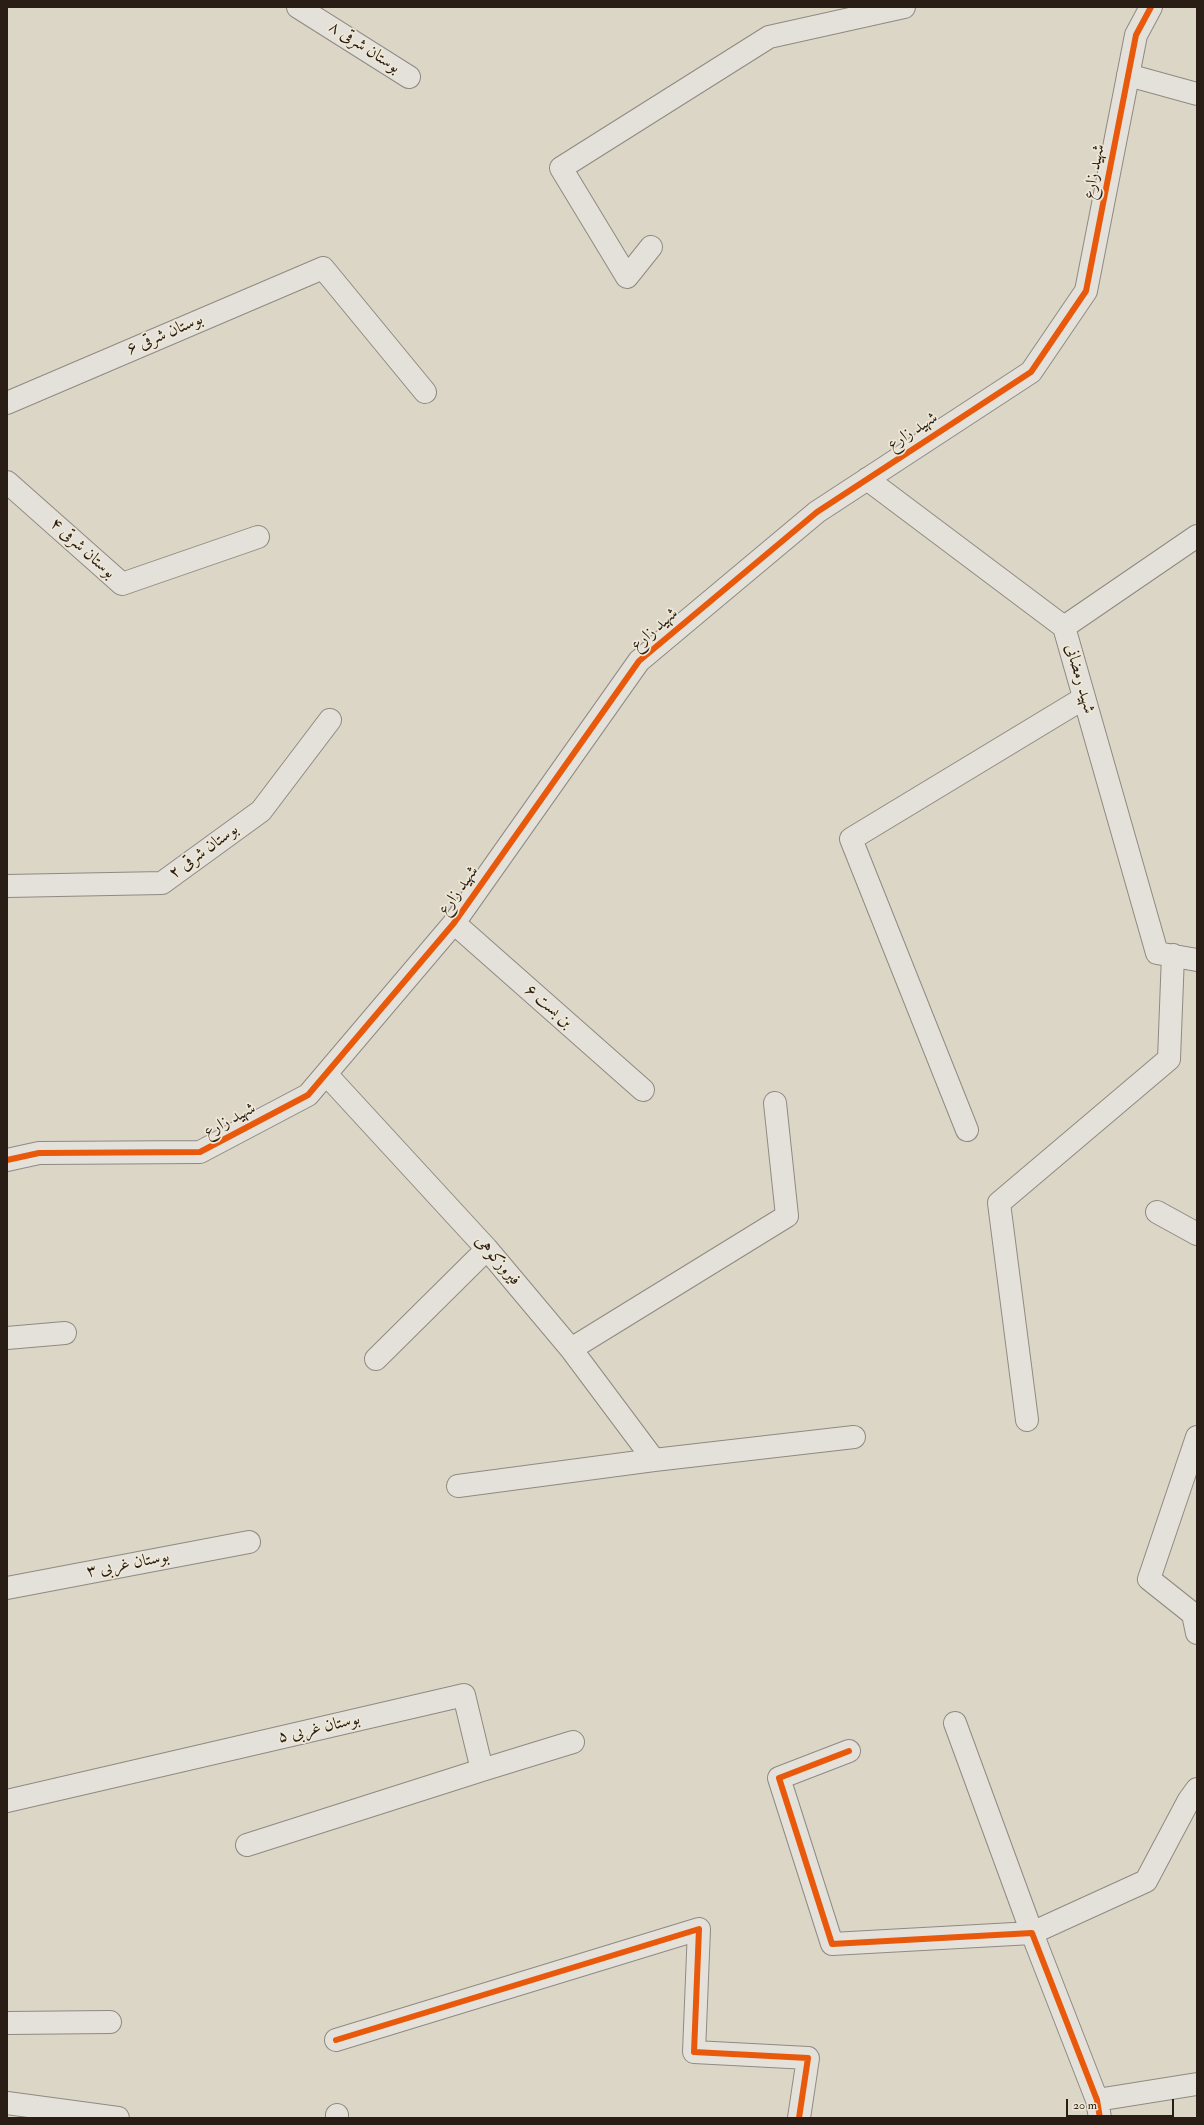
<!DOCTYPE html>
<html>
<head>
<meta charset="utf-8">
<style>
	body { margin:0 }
	#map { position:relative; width:1204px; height:2125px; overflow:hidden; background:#dcd6c7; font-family:"IM FELL Double Pica",serif }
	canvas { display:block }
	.frame { position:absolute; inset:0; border:8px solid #291d16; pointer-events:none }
	.scale { position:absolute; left:1066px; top:2099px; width:108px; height:18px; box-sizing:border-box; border:2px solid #291d16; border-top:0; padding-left:5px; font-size:12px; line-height:14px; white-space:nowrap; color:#291d16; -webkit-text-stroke:3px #eee7d5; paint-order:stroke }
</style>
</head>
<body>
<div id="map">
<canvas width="1204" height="2125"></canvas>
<div class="frame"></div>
<div class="scale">20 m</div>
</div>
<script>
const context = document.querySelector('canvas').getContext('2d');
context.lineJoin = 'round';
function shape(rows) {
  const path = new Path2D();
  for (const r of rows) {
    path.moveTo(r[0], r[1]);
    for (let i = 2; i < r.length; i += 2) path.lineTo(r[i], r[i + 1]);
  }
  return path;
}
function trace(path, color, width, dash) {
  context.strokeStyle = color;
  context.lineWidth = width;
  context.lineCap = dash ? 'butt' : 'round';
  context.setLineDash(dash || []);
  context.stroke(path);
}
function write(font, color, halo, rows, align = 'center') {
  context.font = font + ' "IM FELL Double Pica",Amiri,serif';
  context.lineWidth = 3.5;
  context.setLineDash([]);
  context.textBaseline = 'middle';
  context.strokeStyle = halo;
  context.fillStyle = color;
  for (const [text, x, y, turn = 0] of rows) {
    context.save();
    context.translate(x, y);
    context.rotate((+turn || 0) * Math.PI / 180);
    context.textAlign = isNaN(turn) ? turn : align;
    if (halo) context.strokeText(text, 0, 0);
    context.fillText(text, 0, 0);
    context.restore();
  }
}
const minor = shape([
	[298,7,409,77],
	[1128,75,1197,94],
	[651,247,627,277,561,168,769,37,904,7],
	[7,403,323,268,425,392],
	[867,479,1064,627,1157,953,1197,960],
	[7,482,122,584,258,537],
	[1064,627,1197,536],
	[7,886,162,883,261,811,330,720],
	[454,923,643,1090],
	[326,1074,487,1249,571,1349,654,1460],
	[967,1130,851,839,1084,698],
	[7,1160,39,1153,200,1152,308,1095,454,923,639,661,817,512,1031,372,1086,291,1136,35,1151,7],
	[1157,1212,1197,1234],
	[7,1338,65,1333],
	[571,1349,787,1216,775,1103],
	[376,1359,487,1249],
	[1027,1420,999,1203,1169,1059,1173,955],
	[1197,1437,1149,1579,1193,1614,1197,1633],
	[458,1486,654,1460,854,1437],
	[7,1588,249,1542],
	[955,1723,1032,1933,1146,1881,1189,1800,1197,1789],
	[849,1751,779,1778,832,1944,1032,1933,1097,2100,1100,2118],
	[7,1801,464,1695,482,1770,573,1742],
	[247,1845,482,1770],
	[7,2023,110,2022],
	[336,2040,699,1929,694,2052,808,2058,799,2118],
	[1097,2100,1197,2084],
	[7,2103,118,2118],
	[337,2115,337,2118]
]);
trace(minor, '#8f8a81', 24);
trace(minor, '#e4e1da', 22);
trace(shape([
	[7,1160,39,1153,200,1152,308,1095,454,923,639,661,817,512,1031,372,1086,291,1136,35,1151,7],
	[849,1751,779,1778,832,1944,1032,1933,1097,2100,1100,2118],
	[336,2040,699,1929,694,2052,808,2058,799,2118]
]), '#e8590c', 6);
write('17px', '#291d16', '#eee7d5', [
	["بوستان شرقی ۸",364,48,33],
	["شهید زارع",1095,172,-79],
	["بوستان شرقی ۶",165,335,-23],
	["شهید زارع",913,432,-33],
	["بوستان شرقی ۴",82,549,42],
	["شهید زارع",655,630,-41],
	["شهید رمضانی",1079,679,74],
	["بوستان شرقی ۲",204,852,-36],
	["شهید زارع",459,891,-54],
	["بن بست ۶",548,1007,41],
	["شهید زارع",230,1121,-28],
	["فیروزکوهی",497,1261,49],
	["بوستان غربی ۳",128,1565,-11],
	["بوستان غربی ۵",319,1729,-13]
]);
</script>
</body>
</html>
